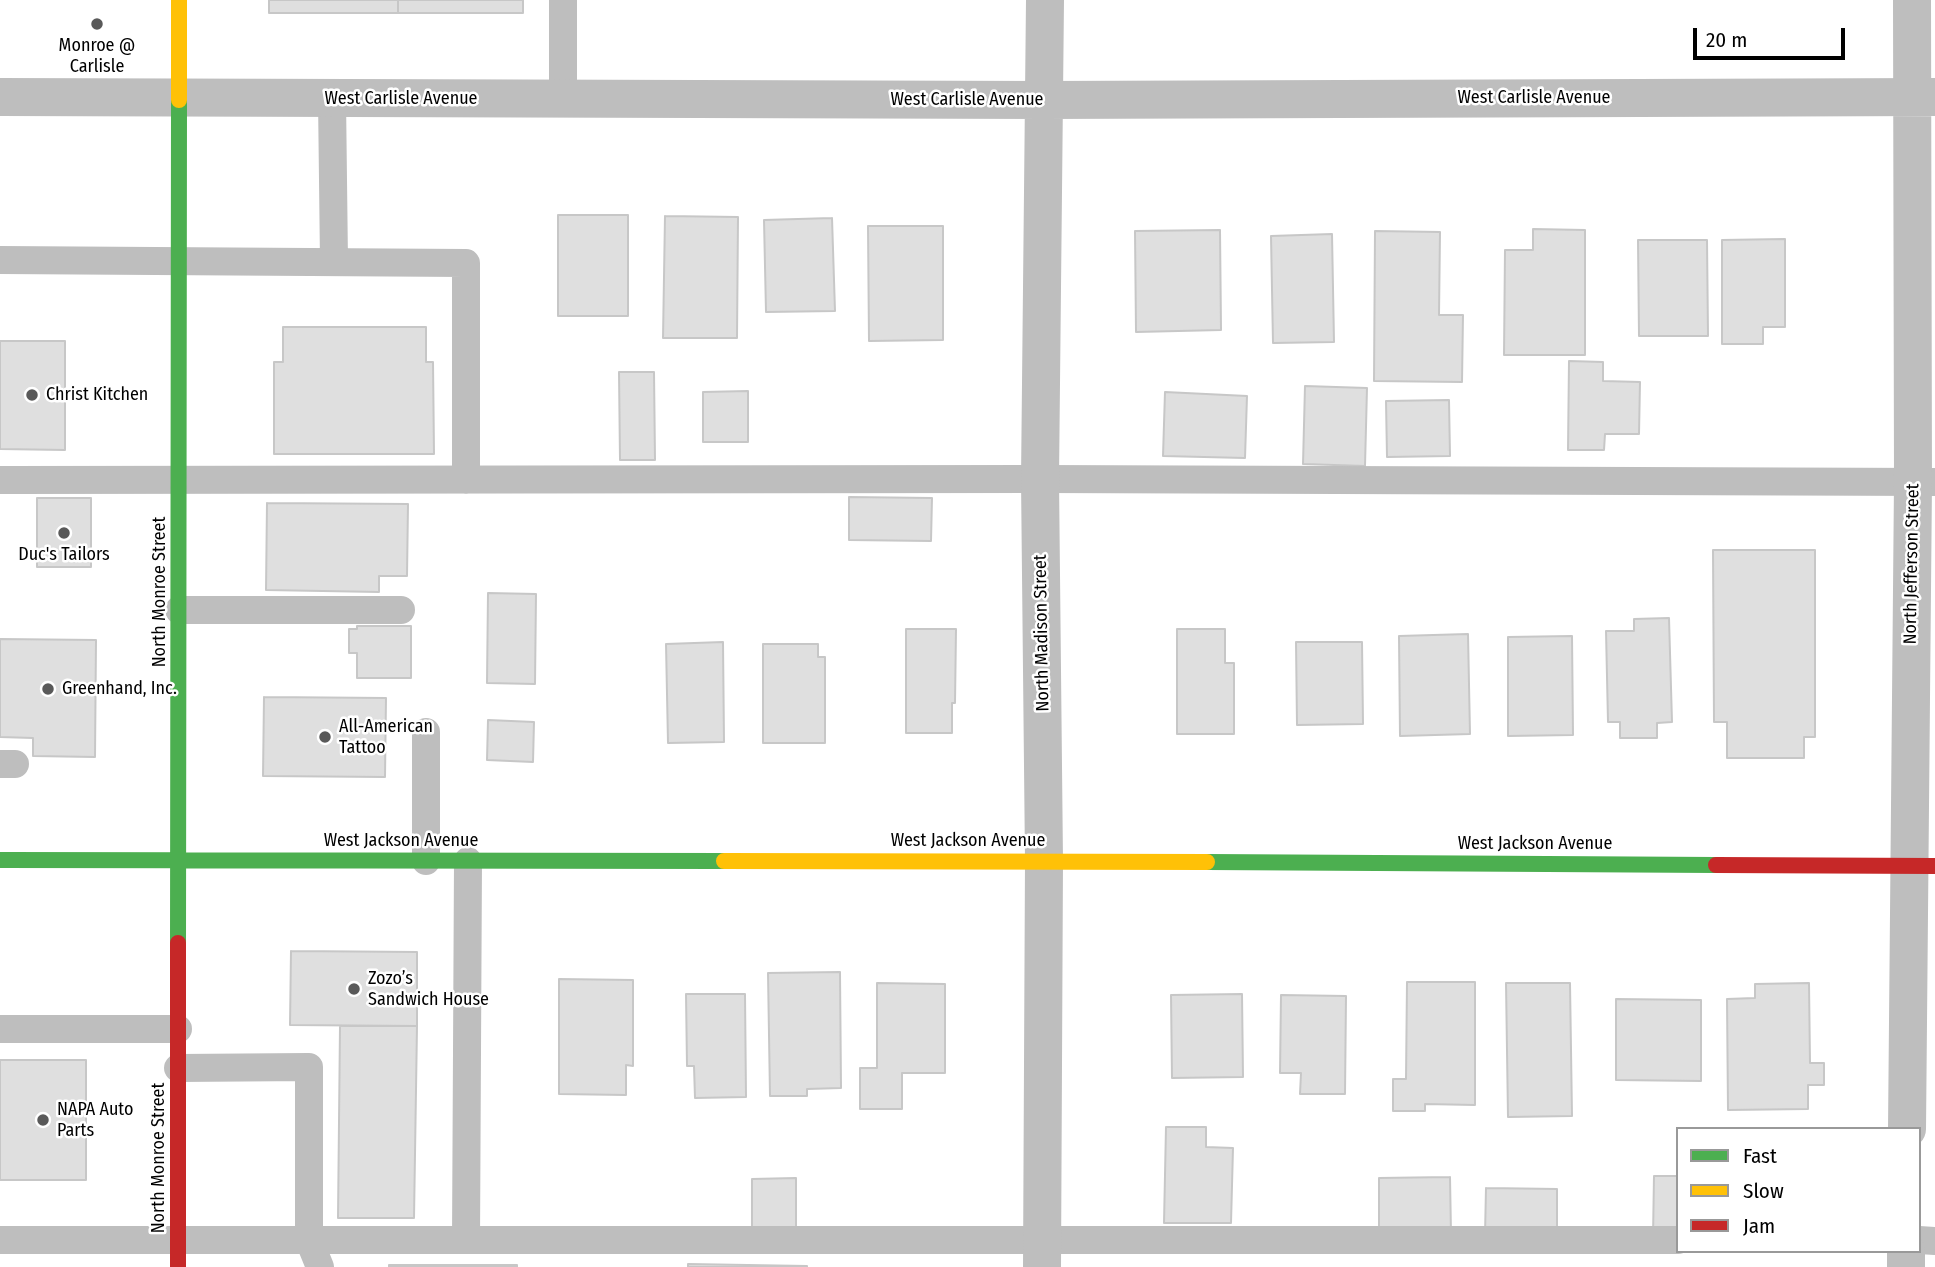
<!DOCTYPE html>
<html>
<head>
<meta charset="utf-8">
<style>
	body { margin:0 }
	#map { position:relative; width:1935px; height:1267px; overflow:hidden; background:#fff; font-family:"Fira Sans Condensed",sans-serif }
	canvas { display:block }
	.legend { position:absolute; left:1676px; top:1127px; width:245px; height:126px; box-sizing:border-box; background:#fff; border:2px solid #999; margin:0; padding:9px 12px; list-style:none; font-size:21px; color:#000 }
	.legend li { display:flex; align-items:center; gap:14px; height:35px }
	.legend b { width:35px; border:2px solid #999 }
	.scale { position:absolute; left:1693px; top:28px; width:152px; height:32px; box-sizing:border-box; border:4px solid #000; border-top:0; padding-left:9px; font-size:21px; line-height:24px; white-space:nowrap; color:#000; -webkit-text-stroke:5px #fff; paint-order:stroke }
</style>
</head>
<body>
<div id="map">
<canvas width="1935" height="1267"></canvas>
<ul class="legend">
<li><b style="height:9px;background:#4caf50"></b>Fast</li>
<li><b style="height:9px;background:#ffc107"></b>Slow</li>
<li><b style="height:9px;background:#c62828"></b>Jam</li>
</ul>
<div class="scale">20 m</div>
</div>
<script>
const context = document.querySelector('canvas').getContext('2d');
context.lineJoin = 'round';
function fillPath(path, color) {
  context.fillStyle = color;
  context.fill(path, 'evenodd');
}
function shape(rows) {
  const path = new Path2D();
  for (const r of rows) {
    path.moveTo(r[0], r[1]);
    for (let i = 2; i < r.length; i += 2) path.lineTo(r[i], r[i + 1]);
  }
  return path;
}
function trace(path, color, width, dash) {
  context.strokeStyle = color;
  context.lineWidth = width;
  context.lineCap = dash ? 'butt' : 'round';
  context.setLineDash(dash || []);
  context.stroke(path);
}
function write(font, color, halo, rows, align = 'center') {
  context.font = font + ' "Fira Sans Condensed",sans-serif';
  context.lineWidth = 5;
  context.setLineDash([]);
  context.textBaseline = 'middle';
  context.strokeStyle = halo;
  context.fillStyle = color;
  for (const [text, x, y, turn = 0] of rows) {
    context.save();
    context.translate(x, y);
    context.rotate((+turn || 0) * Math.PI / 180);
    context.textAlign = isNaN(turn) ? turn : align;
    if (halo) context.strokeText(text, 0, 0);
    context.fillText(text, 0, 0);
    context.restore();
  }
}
const building = shape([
	[269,0,398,0,398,13,269,13,269,0],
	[398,0,523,0,523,13,398,13,398,0],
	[558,215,628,215,628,316,558,316,558,215],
	[665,216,738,217,737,338,663,338,665,216],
	[832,218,835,311,766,312,764,220,832,218],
	[868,226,943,226,943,340,869,341,868,226],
	[1533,229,1585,230,1585,355,1504,355,1505,250,1533,250,1533,229],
	[1220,230,1221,330,1136,332,1135,231,1220,230],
	[1375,231,1440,232,1439,315,1463,315,1462,382,1374,381,1375,231],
	[1332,234,1334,342,1273,343,1271,236,1332,234],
	[1785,239,1785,327,1763,327,1763,344,1722,344,1722,240,1785,239],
	[1638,240,1707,240,1708,336,1639,336,1638,240],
	[283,327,426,327,426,362,433,362,434,454,274,454,274,362,283,362,283,327],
	[0,341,65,341,65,450,0,449,0,341],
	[1569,361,1603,362,1603,381,1640,382,1639,434,1605,434,1604,450,1568,450,1569,361],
	[619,372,654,372,655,460,620,460,619,372],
	[1305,386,1367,388,1365,466,1303,464,1305,386],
	[748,391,748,442,703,442,703,392,748,391],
	[1165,392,1247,396,1245,458,1163,456,1165,392],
	[1449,400,1450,456,1387,457,1386,401,1449,400],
	[849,497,932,498,931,541,849,540,849,497],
	[37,498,91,498,91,567,37,567,37,498],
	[267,503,408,504,407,576,379,576,379,592,266,590,267,503],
	[1713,550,1815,550,1815,737,1804,737,1804,758,1727,758,1727,722,1714,722,1713,550],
	[488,593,536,594,535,684,487,683,488,593],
	[1669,618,1672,722,1657,723,1657,738,1620,738,1620,722,1608,722,1606,631,1634,631,1634,619,1669,618],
	[357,626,411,626,411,678,357,678,357,653,349,653,349,629,357,629,357,626],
	[906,629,956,629,955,703,952,703,952,733,906,733,906,629],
	[1177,629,1225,629,1225,663,1234,663,1234,734,1177,734,1177,629],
	[1468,634,1470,734,1400,736,1399,636,1468,634],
	[1572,636,1573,735,1508,736,1508,637,1572,636],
	[0,639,96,640,95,757,33,756,33,738,0,737,0,639],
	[723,642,724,742,668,743,666,644,723,642],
	[1296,642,1362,642,1363,724,1297,725,1296,642],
	[763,644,818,644,818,657,825,657,825,743,763,743,763,644],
	[264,697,386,698,385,777,263,776,264,697],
	[488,720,534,722,533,762,487,760,488,720],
	[291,951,417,952,417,1026,290,1025,291,951],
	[840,972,841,1088,807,1089,807,1096,770,1096,768,973,840,972],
	[559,979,633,980,633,1066,626,1065,626,1095,559,1094,559,979],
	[1407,982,1475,982,1475,1105,1425,1104,1425,1111,1393,1111,1393,1079,1406,1079,1407,982],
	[877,983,945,984,945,1073,902,1073,902,1109,860,1109,860,1068,877,1068,877,983],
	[1506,983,1570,983,1572,1116,1508,1117,1506,983],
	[1809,983,1810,1063,1824,1063,1824,1085,1808,1085,1808,1109,1728,1110,1727,999,1755,998,1755,984,1809,983],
	[686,994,745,994,746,1097,695,1098,694,1066,687,1066,686,994],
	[1242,994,1243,1077,1172,1078,1171,995,1242,994],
	[1281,995,1346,996,1345,1094,1300,1094,1301,1073,1280,1073,1281,995],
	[1616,999,1701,1000,1701,1081,1616,1080,1616,999],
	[340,1026,417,1026,414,1218,338,1218,340,1026],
	[0,1060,86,1060,86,1180,0,1180,0,1060],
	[1166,1127,1206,1127,1206,1147,1233,1148,1231,1223,1164,1223,1166,1127],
	[1654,1176,1678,1176,1678,1237,1653,1237,1654,1176],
	[1450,1177,1451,1234,1379,1234,1379,1178,1450,1177],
	[796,1178,796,1232,752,1232,752,1179,796,1178],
	[1486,1188,1557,1189,1557,1236,1485,1235,1486,1188],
	[688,1264,807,1266,807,1267,688,1267,688,1264],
	[389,1265,517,1265,517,1267,389,1267,389,1265]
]);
fillPath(building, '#dfdfdf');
trace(building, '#c7c7c7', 2);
trace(shape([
	[563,0,563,99],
	[332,98,334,262],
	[0,260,466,263,466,480],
	[0,480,1040,479,1935,482],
	[179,610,401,610],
	[0,764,15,764],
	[426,861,426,732],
	[0,1029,178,1029],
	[178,1068,309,1067,309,1240,320,1267],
	[0,1240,1678,1240],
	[466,1240,468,861],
	[1919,1240,1935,1241]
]), '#bebebe', 28);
trace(shape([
	[0,97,1044,100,1935,97],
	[1907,1129,1913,482,1912,0],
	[1042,1267,1044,861,1040,479,1045,0],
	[1906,1267,1906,1251]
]), '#bebebe', 38);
trace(shape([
	[0,860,724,861],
	[1207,862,1716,865],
	[178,943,179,100]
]), '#4caf50', 16);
trace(shape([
	[179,100,179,0],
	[724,861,1207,862]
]), '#ffc107', 16);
trace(shape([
	[1716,865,1935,866],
	[178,1267,178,943]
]), '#c62828', 16);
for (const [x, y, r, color] of [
	[97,24,7,"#595959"],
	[32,395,7,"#595959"],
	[64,533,7,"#595959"],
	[48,689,7,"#595959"],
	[325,737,7,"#595959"],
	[354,989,7,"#595959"],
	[43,1120,7,"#595959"]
]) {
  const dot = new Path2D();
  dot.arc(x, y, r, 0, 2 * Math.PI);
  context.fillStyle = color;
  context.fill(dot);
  trace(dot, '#fff', 2.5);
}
write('18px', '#000', '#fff', [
	["Monroe @",97,46,"center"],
	["Carlisle",97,67,"center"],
	["Christ Kitchen",46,395],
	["Duc's Tailors",64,555,"center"],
	["Greenhand, Inc.",62,689],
	["All-American",339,727],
	["Tattoo",339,748],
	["Zozo’s",368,979],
	["Sandwich House",368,1000],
	["NAPA Auto",57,1110],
	["Parts",57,1131]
], 'left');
write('18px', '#000', '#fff', [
	["West Carlisle Avenue",1534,98],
	["West Carlisle Avenue",401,99],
	["West Carlisle Avenue",967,100],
	["North Jefferson Street",1912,564,-89],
	["North Monroe Street",160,592,-90],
	["North Madison Street",1042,633,-91],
	["West Jackson Avenue",401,841],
	["West Jackson Avenue",968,841],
	["West Jackson Avenue",1535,844],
	["North Monroe Street",159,1158,-90]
]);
</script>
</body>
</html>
